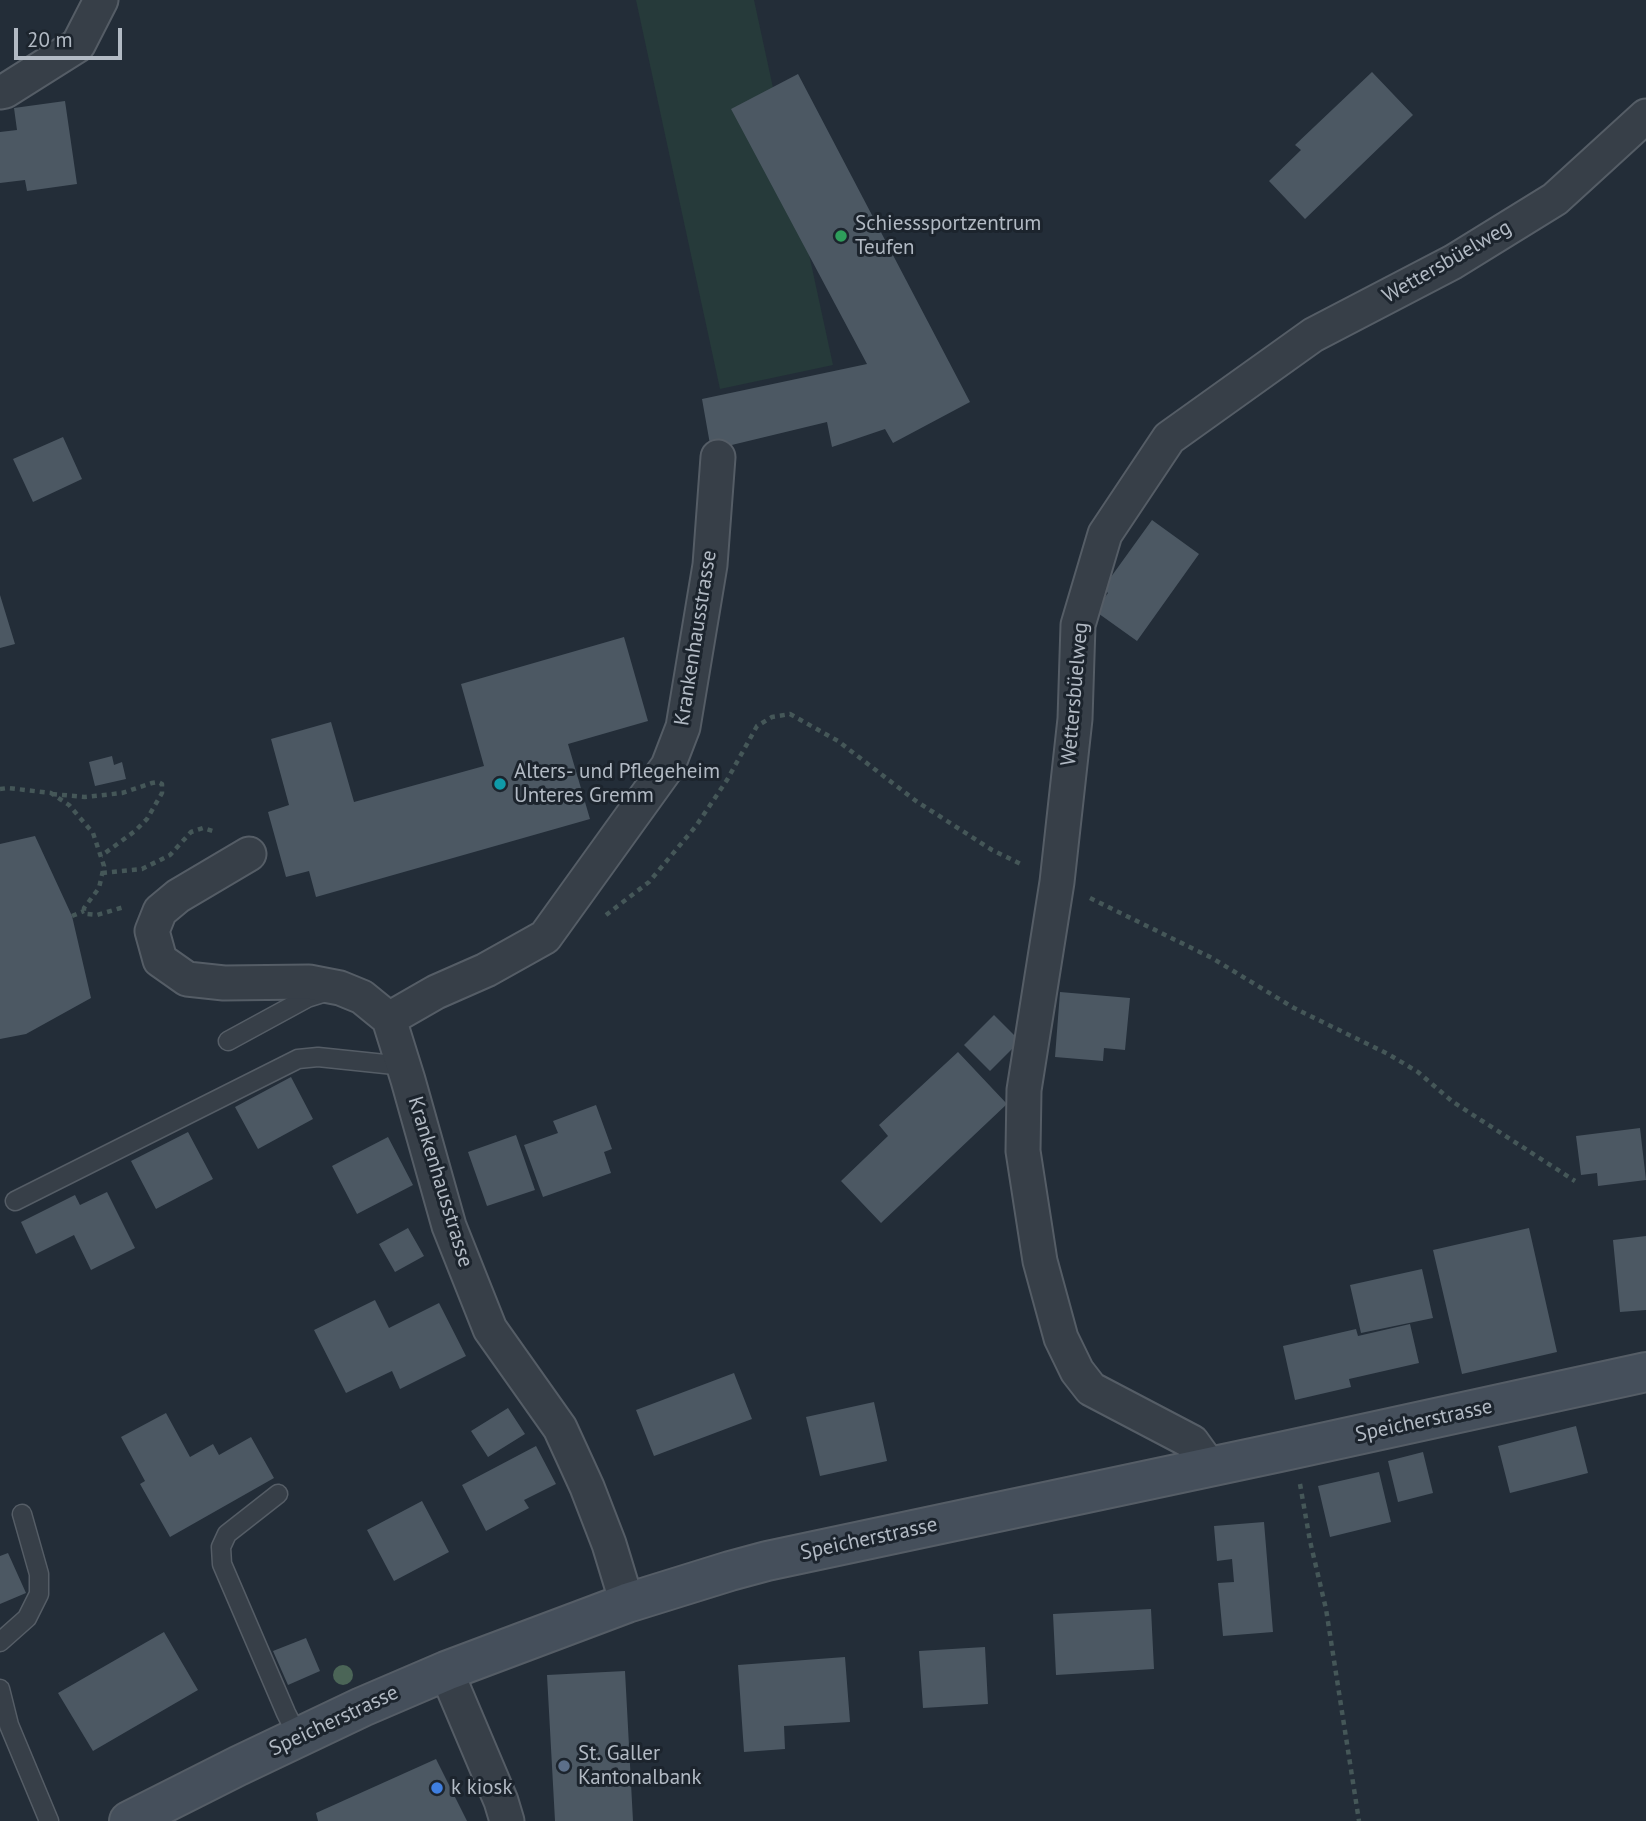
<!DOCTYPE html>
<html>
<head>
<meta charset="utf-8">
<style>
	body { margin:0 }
	#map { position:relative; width:1646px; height:1821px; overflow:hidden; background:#232d38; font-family:"PT Sans",sans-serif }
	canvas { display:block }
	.scale { position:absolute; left:14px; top:28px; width:108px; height:32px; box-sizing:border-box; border:4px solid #b2bac4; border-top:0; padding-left:9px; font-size:21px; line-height:24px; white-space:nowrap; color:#b2bac4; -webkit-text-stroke:5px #1c242d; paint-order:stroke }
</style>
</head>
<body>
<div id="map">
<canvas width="1646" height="1821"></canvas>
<div class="scale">20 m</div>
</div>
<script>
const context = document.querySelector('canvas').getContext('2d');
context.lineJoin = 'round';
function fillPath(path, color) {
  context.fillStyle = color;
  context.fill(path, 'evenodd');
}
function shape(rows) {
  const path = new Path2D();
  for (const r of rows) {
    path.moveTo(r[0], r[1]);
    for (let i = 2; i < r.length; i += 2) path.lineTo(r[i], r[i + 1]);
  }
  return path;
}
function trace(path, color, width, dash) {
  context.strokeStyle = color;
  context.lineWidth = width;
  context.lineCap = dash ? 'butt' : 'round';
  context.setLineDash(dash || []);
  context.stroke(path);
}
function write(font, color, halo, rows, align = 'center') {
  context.font = font + ' "PT Sans",sans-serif';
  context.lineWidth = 6;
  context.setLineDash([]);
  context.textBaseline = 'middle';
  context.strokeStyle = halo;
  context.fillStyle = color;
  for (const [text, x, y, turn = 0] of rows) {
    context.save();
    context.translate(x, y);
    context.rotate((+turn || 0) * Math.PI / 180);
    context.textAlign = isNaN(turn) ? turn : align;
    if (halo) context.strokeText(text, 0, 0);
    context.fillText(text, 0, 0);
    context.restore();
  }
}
fillPath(shape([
	[636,0,754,0,833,365,720,389]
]), '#263a3a');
fillPath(shape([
	[1372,72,1413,115,1305,219,1269,181,1301,150,1295,145],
	[798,74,970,402,893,443,885,429,832,447,827,422,711,450,702,399,867,364,731,109],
	[65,101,77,184,27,191,25,180,0,183,0,132,17,130,14,108],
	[63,437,82,479,33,502,13,459],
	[1152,520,1199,554,1137,641,1095,611,1108,593,1103,588],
	[0,595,15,644,0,648],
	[624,637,648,721,568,744,590,819,316,897,309,871,286,877,268,812,289,805,271,739,331,722,354,802,484,766,461,684],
	[112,756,114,765,122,762,126,779,95,786,89,762],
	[35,836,72,916,91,998,26,1034,0,1039,0,844],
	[1060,992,1130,998,1125,1050,1104,1048,1103,1061,1055,1057],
	[994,1015,1020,1041,990,1071,964,1045],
	[958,1052,1007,1104,881,1223,841,1181,888,1136,879,1125],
	[291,1077,313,1119,258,1149,235,1107],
	[596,1105,612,1149,604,1152,611,1173,543,1197,524,1145,558,1133,553,1121],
	[1640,1128,1646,1180,1598,1186,1597,1173,1581,1175,1576,1136],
	[188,1132,213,1179,156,1209,131,1161],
	[516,1135,535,1190,487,1206,468,1152],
	[388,1137,413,1185,357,1214,332,1166],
	[107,1192,135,1248,91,1270,74,1235,36,1254,21,1222,75,1195,80,1205],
	[408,1228,424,1256,395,1272,379,1244],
	[1529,1228,1557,1352,1462,1374,1433,1250],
	[1646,1236,1646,1310,1620,1312,1613,1240],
	[1422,1269,1433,1318,1361,1333,1350,1285],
	[375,1300,389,1328,439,1303,466,1356,400,1389,392,1371,346,1393,314,1330],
	[1410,1324,1419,1363,1349,1379,1351,1387,1295,1400,1283,1346,1356,1329,1358,1336],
	[734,1373,752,1419,654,1456,636,1410],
	[874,1402,887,1461,820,1476,806,1417],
	[508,1408,525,1434,488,1457,471,1431],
	[166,1413,190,1457,213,1444,219,1455,251,1437,274,1478,170,1537,140,1484,145,1481,121,1437],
	[1576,1426,1588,1473,1510,1493,1498,1446],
	[536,1446,556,1484,524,1500,529,1508,486,1531,462,1485],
	[1423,1452,1433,1493,1398,1502,1388,1461],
	[1379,1472,1391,1522,1330,1537,1318,1486],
	[422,1501,449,1552,394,1581,367,1530],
	[1264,1522,1273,1632,1223,1636,1218,1583,1234,1582,1232,1559,1217,1561,1214,1526],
	[8,1553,26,1593,0,1604,0,1556],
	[1151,1609,1154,1669,1056,1675,1053,1614],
	[164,1632,198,1690,93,1751,58,1693],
	[306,1638,320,1671,288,1685,273,1651],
	[985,1647,988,1704,923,1708,919,1651],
	[845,1657,850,1722,784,1726,785,1749,744,1752,738,1665],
	[625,1671,633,1821,555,1821,547,1675],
	[436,1759,467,1821,318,1821,316,1813]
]), '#4c5863');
const service = shape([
	[228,1041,307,998,326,992],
	[15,1201,298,1059,318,1057,404,1066],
	[278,1494,227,1534,221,1547,222,1564,286,1713,298,1737],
	[0,1642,27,1618,39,1594,39,1574,22,1514],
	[0,1689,9,1725,49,1821]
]);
const minor = shape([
	[0,92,5,91,78,45,101,0],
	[249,854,178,896,160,911,152,931,160,960,187,979,224,983,309,982,340,988,362,997,389,1019],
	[1210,1467,1192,1442,1091,1389,1077,1371,1061,1338,1040,1261,1023,1151,1024,1090,1057,882,1075,719,1078,625,1105,534,1169,438,1313,335,1453,262,1555,199,1646,116],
	[627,1603,609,1544,587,1487,560,1428,490,1329,449,1226,408,1080,389,1019,436,992,486,970,545,937,668,766,683,727,710,565,718,457],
	[446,1671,501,1801,507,1821]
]);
const secondary = shape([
	[129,1821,238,1766,362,1707,446,1671,627,1603,730,1571,767,1561,1280,1452,1646,1372]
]);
trace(service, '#555d66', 21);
trace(minor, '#555d66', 37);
trace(secondary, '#555d66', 42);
trace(shape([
	[0,789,8,788,51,793,69,805,93,833,104,866,99,888,84,908,84,911,87,914,97,915,124,907],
	[52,794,85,797,122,793,152,783,158,782,162,784,162,793,147,819,135,831,101,856],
	[102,873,142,869,170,855,191,832,203,828,216,832],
	[1090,898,1212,958,1294,1008,1388,1054,1418,1072,1453,1102,1575,1181],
	[606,915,649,882,696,826,727,780,757,726,772,717,790,714,838,741,916,801,992,850,1023,865],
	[72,916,84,911],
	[1300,1484,1310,1541,1326,1609,1359,1821]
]), '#455758', 4.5, [5, 5]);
trace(service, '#373f48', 18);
trace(minor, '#373f48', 33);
trace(secondary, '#454f5b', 38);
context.fillStyle = '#4b6557';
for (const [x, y] of [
	[343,1675]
]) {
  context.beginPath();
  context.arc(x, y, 10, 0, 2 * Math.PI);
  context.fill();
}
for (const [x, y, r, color] of [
	[841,236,7,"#2e9e5b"],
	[500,784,7,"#0f9aa8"],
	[564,1766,7,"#5c6f8a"],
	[437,1788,7,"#3f7fe0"]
]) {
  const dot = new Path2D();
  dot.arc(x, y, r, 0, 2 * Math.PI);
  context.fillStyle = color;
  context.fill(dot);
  trace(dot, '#1c242d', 2.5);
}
write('21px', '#b2bac4', '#1c242d', [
	["Schiesssportzentrum",855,224],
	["Teufen",855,248],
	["Alters- und Pflegeheim",514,772],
	["Unteres Gremm",514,796],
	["St. Galler",578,1754],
	["Kantonalbank",578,1778],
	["k kiosk",451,1788]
], 'left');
write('21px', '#b2bac4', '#1c242d', [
	["Wettersbüelweg",1447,262,-30],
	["Krankenhausstrasse",696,638,-81],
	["Wettersbüelweg",1075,694,-85],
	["Krankenhausstrasse",440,1182,73],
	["Speicherstrasse",1424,1421,-12],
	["Speicherstrasse",869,1539,-12],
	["Speicherstrasse",334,1721,-25]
]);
</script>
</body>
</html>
